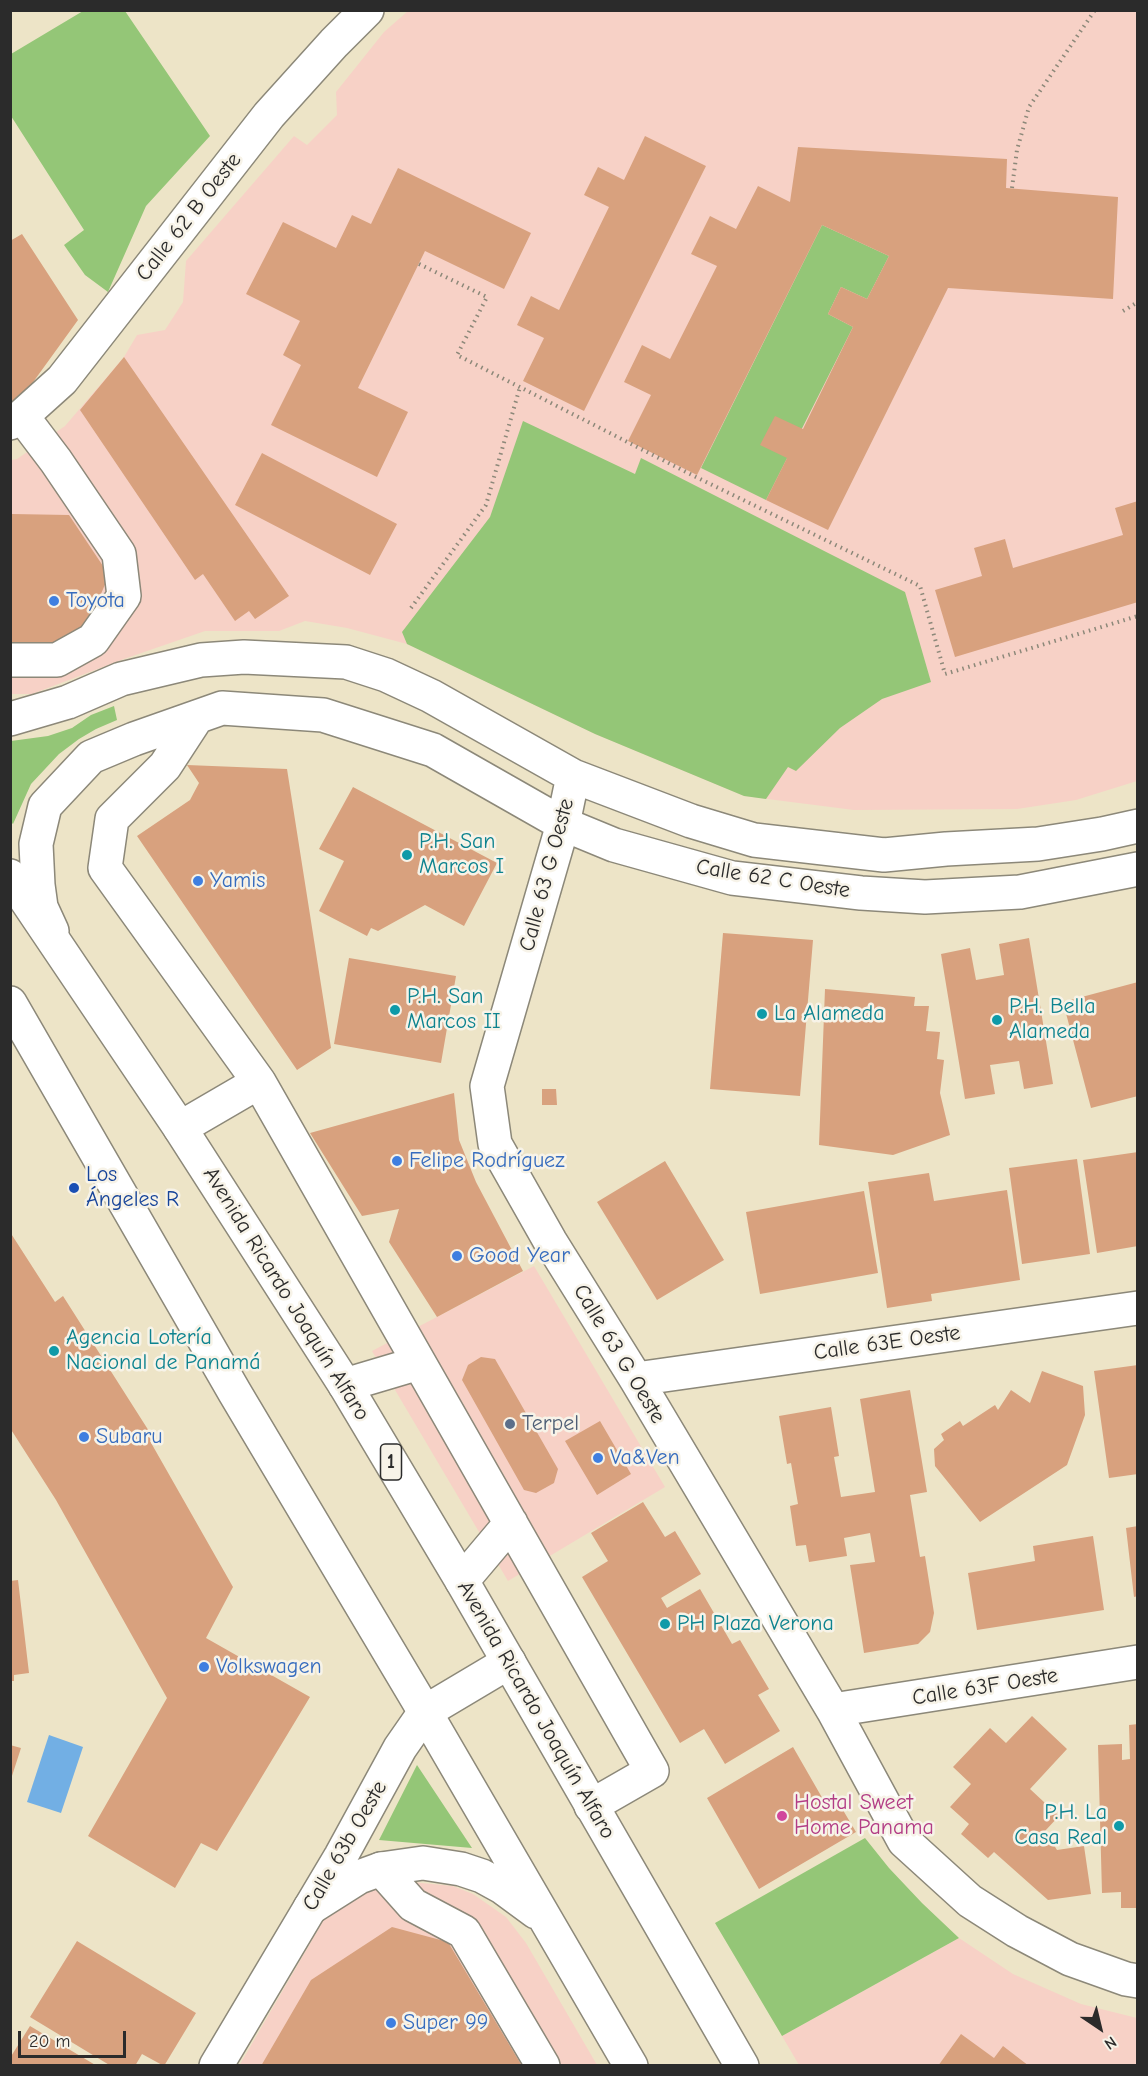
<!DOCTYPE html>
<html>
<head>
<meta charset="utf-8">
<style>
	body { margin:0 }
	#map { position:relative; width:1148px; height:2076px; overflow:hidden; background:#ede4c7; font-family:"Comic Neue",sans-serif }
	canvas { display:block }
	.frame { position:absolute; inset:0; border:12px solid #2b2b2b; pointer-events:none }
	.north { position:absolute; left:1070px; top:1998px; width:60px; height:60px; -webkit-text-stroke:4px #f7f3e8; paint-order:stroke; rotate:145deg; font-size:16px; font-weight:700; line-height:24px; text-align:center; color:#2b2b2b }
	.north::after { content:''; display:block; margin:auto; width:21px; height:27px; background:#2b2b2b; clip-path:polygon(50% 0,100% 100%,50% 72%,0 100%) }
	.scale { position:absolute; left:18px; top:2031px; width:108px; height:27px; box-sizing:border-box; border:3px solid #2b2b2b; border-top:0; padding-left:8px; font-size:18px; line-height:21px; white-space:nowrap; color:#2b2b2b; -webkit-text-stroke:4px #f7f3e8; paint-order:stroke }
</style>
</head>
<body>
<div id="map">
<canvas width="1148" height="2076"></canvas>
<div class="frame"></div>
<div class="north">N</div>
<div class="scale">20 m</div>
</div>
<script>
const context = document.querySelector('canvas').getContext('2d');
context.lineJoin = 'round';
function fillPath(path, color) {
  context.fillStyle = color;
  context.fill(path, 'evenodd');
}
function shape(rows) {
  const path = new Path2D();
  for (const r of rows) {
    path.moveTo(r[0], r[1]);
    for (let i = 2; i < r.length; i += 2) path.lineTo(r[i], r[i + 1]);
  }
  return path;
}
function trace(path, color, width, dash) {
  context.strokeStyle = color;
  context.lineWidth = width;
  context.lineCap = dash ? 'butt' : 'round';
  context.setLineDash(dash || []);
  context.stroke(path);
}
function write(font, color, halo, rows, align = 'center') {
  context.font = font + ' "Comic Neue",sans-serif';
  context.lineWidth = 5;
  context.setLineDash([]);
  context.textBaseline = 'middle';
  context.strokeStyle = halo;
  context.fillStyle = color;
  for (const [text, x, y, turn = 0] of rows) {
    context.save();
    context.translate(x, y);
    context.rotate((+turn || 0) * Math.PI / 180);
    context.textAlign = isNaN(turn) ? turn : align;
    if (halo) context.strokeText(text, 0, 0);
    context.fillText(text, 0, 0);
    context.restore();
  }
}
fillPath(shape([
	[408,11,1137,11,1137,781,1076,800,1017,809,854,810,744,796,595,734,407,644,347,628,305,621,279,631,205,631,124,659,32,694,11,694,11,460,17,459,65,426,124,357,137,335,165,330,183,302,186,261,294,136,307,145,337,115,336,92,384,32],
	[534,1266,665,1487,508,1581,372,1351],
	[401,1881,453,1886,473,1894,506,1917,526,1943,597,2065,239,2066,326,1916,355,1894],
	[959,1938,1013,1974,1081,2004,1137,2018,1137,2065,799,2065,782,2036]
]), '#f7d1c6');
fillPath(shape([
	[83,11,125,11,210,136,146,206,108,292,85,275,64,245,84,230,11,116,11,54],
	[822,225,889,256,867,299,841,287,828,314,853,327,766,500,701,468],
	[523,421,635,474,641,458,905,592,931,682,882,699,840,728,796,771,788,767,766,799,744,796,595,734,407,644,402,632,490,517],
	[114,706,117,720,96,729,79,739,59,754,31,784,13,824,10,821,11,741,48,736,72,728,91,715],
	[417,1765,472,1848,379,1840],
	[865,1838,889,1868,922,1903,959,1938,782,2036,715,1923]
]), '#94c677');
fillPath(shape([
	[49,1735,83,1747,61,1813,27,1802]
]), '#72afe4');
fillPath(shape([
	[645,136,706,166,584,411,523,381,544,338,517,325,531,296,559,310,609,207,584,195,598,167,624,180],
	[798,147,1007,159,1006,188,1118,197,1113,299,948,288,828,530,766,500,787,458,760,445,775,416,803,429,853,327,828,314,841,287,867,299,889,256,822,225,697,475,628,441,651,395,624,382,642,345,670,359,717,266,691,254,710,216,736,229,758,186,790,202],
	[398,168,531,233,504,289,425,251,358,388,408,412,377,477,271,425,301,365,283,355,300,321,246,294,283,222,336,248,352,215,371,224],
	[22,234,78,320,31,385,10,403,10,241],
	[124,357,289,596,255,619,249,611,235,621,203,574,195,580,80,410],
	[262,453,397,524,370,575,235,505],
	[1138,501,1138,602,955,657,935,590,982,576,974,548,1005,539,1013,568,1123,535,1115,508],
	[12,514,69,515,109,575,87,627,62,644,10,645],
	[187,765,287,769,331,1048,297,1070,137,836,190,800,199,783],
	[353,787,497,863,464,926,425,905,378,931,371,928,367,936,319,911,344,861,319,849],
	[723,933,813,940,800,1096,710,1089],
	[1029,938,1053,1084,1024,1089,1019,1061,990,1065,995,1094,965,1099,941,954,970,948,976,980,1004,975,999,944],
	[349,958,456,976,441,1063,334,1044],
	[1138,982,1138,1096,1091,1108,1063,1002],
	[825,989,915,997,914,1006,929,1006,926,1031,940,1032,937,1059,944,1060,940,1093,950,1135,893,1155,819,1145],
	[542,1089,556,1089,557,1105,542,1105],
	[454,1093,459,1140,476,1182,523,1271,437,1317,389,1242,399,1209,362,1216,310,1133],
	[1138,1152,1138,1246,1097,1253,1083,1160],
	[1077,1159,1090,1254,1022,1264,1009,1168],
	[665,1161,724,1260,657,1300,597,1202],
	[929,1173,934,1201,1007,1190,1020,1280,931,1294,932,1301,887,1308,868,1182],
	[864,1191,878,1273,760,1294,746,1212],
	[10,1232,55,1302,63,1296,154,1439,150,1441,233,1587,206,1638,310,1697,217,1851,201,1843,175,1888,88,1836,167,1698,56,1500,10,1428],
	[481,1357,495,1359,558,1469,554,1483,536,1493,524,1490,462,1380,468,1365],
	[1138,1365,1138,1474,1109,1478,1094,1371],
	[1042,1371,1083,1386,1085,1415,1067,1465,980,1522,935,1466,934,1449,944,1440,941,1434,960,1421,963,1426,995,1405,998,1410,1011,1390,1030,1403],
	[910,1390,927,1492,910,1495,920,1557,925,1556,934,1613,930,1632,918,1644,864,1653,850,1565,875,1562,870,1533,844,1538,847,1556,809,1562,806,1545,796,1546,790,1506,798,1504,791,1463,787,1464,779,1416,831,1407,839,1456,834,1457,841,1497,875,1492,860,1399],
	[600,1421,631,1474,597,1495,565,1441],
	[643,1502,665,1537,675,1531,701,1574,661,1598,667,1608,700,1589,732,1644,740,1640,769,1689,758,1695,780,1731,725,1764,704,1729,680,1743,582,1577,608,1561,591,1533],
	[1138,1526,1138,1596,1134,1597,1126,1528],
	[1093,1536,1104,1610,977,1630,968,1573,1035,1561,1033,1546],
	[18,1580,29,1673,14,1675,14,1681,10,1681,10,1581],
	[1032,1716,1067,1749,1030,1789,1059,1816,1045,1831,1057,1850,1084,1846,1091,1894,1048,1900,994,1852,988,1858,961,1834,969,1824,950,1807,971,1784,953,1767,990,1728,1006,1743],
	[1138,1724,1138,1908,1121,1908,1121,1892,1102,1893,1098,1745,1122,1744,1122,1760,1130,1759,1129,1725],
	[10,1745,21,1748,11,1779,10,1779],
	[793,1747,824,1801,834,1795,856,1832,759,1889,707,1798],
	[392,1927,448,1942,522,2066,261,2066,311,1980],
	[77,1941,196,2013,164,2066,142,2054,135,2066,111,2066,30,2017],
	[30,2026,97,2066,10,2066,10,2058],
	[961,2034,994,2058,1003,2046,1029,2066,938,2066]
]), '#d8a17e');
const minor = shape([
	[10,423,22,416,62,380,269,115,334,43,367,10],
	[10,660,57,660,93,640,124,596,119,554,56,461,22,416],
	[197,717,165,766,112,819,105,868,259,1082],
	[10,719,68,702,121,679,201,660,244,657,346,662,386,675,431,696,573,776,691,821,754,840,884,855,946,849,1038,844,1102,834,1138,826],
	[573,776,563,824,487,1086,495,1144,550,1241,636,1379,833,1710,904,1841,970,1901,1017,1931,1070,1959,1126,1979,1138,1981],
	[52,931,41,907,38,885,36,844,45,806,91,757,134,739,222,708,323,715,433,750,563,824,614,845,732,878,861,893,925,897,1020,892,1138,869],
	[180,1128,259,1082,652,1771,591,1806],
	[636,1379,1138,1308],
	[345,1385,419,1363],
	[462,1581,511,1523],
	[833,1710,1138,1662],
	[381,1869,413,1905,464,1932,543,2066],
	[216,2066,341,1856,400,1748,425,1712,509,1662]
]);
const major = shape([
	[10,876,180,1128,345,1385,462,1581,742,2066],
	[10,1003,235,1393,425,1712,631,2066],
	[310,1908,359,1877,381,1869,423,1863,461,1869,482,1876,502,1887,536,1912]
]);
trace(minor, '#8c8879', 36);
trace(major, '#8c8879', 36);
trace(shape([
	[1012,188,1017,150,1029,107,1095,10],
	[419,264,487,297,457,355,696,477,920,586,945,674,1138,616],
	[1123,311,1138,302],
	[411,608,486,505,520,387]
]), '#8c8879', 4, [1.5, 4.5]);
trace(minor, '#fff', 33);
trace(major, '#fff', 33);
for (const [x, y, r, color] of [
	[54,601,6,"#3f7fe0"],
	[407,855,6,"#0f9aa8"],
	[198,881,6,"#3f7fe0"],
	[395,1010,6,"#0f9aa8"],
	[762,1014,6,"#0f9aa8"],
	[997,1020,6,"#0f9aa8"],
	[397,1161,6,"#3f7fe0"],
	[74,1188,6,"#1a4fb4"],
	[457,1256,6,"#3f7fe0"],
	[54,1351,6,"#0f9aa8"],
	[510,1424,6,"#5c6f8a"],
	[84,1437,6,"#3f7fe0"],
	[598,1458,6,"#3f7fe0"],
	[665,1624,6,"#0f9aa8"],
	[204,1667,6,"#3f7fe0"],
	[782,1816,6,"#d1479c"],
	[1119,1826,6,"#0f9aa8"],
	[391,2023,6,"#3f7fe0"]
]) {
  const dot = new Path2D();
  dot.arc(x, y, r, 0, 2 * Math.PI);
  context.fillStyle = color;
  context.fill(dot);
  trace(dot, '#f7f3e8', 2);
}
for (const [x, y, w] of [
	[391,1462,21]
]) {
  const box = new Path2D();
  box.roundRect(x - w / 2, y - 18, w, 36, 4.5);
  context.fillStyle = '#f7f3e8';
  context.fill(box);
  trace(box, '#2b2b2b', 1.5);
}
write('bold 21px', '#2b2b2b', null, [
	["1",391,1462]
]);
write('22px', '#2b2b2b', '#f7f3e8', [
	["Calle 62 B Oeste",189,217,-52],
	["Calle 63 G Oeste",547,875,-75],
	["Calle 62 C Oeste",773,879,9],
	["Avenida Ricardo Joaquín Alfaro",286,1294,58],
	["Calle 63E Oeste",887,1343,-8],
	["Calle 63 G Oeste",619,1354,59],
	["Calle 63F Oeste",985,1687,-9],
	["Avenida Ricardo Joaquín Alfaro",536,1710,60],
	["Calle 63b Oeste",345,1846,-60]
]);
write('22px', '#366cbe', '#f7f3e8', [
	["Toyota",66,601],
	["Yamis",210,881],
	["Felipe Rodríguez",409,1161],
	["Good Year",469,1256],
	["Subaru",96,1437],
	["Va&Ven",610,1458],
	["Volkswagen",216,1667],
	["Super 99",403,2023]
], 'left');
write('22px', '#0d838f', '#f7f3e8', [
	["P.H. San",419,842],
	["Marcos I",419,867],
	["P.H. San",407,997],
	["Marcos II",407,1022],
	["P.H. Bella",1009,1007],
	["Alameda",1009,1032],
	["La Alameda",774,1014],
	["Agencia Lotería",66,1338],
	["Nacional de Panamá",66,1363],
	["PH Plaza Verona",677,1624],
	["P.H. La",1107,1813,"right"],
	["Casa Real",1107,1838,"right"]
], 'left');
write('22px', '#164399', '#f7f3e8', [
	["Los",86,1175],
	["Ángeles R",86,1200]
], 'left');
write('22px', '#4e5e75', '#f7f3e8', [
	["Terpel",522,1424]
], 'left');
write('22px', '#b23c85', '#f7f3e8', [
	["Hostal Sweet",794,1803],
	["Home Panama",794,1828]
], 'left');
</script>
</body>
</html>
